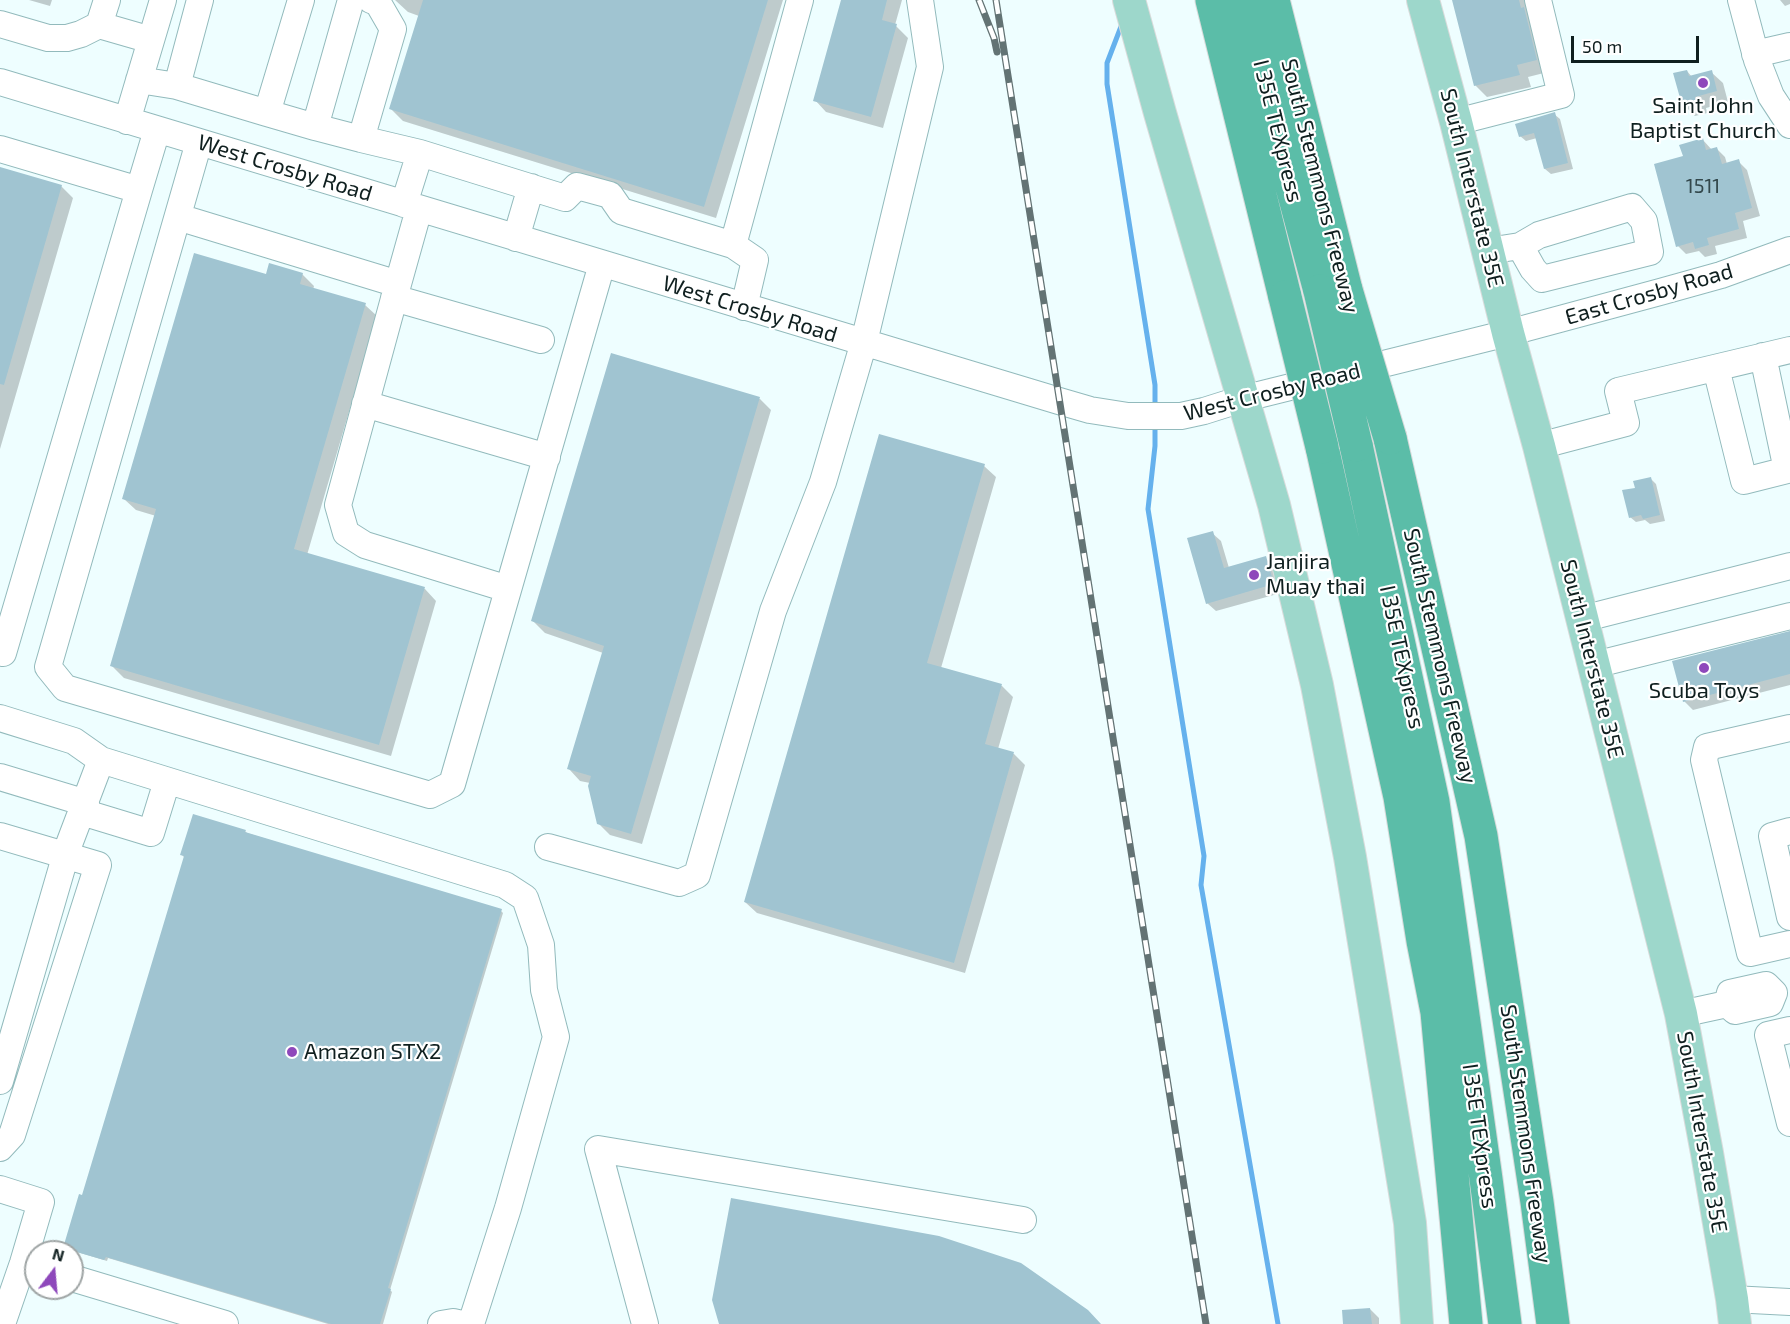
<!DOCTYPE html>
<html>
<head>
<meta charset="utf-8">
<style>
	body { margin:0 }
	#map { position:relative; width:1790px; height:1324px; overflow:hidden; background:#eefeff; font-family:"Exo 2",sans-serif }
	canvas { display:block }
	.north { position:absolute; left:24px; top:1240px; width:60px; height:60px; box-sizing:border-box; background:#fff; border:2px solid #9fa5a5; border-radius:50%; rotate:16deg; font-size:16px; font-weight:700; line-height:24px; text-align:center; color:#0f1f1f }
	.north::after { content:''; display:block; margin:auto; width:21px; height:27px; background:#8e48bb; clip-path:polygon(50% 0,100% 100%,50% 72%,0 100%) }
	.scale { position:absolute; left:1571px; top:36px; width:128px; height:27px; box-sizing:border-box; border:3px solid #0f1f1f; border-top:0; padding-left:8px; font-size:18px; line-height:21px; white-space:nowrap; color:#0f1f1f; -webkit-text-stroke:4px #fff; paint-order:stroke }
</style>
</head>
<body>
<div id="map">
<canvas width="1790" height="1324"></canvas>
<div class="north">N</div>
<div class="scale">50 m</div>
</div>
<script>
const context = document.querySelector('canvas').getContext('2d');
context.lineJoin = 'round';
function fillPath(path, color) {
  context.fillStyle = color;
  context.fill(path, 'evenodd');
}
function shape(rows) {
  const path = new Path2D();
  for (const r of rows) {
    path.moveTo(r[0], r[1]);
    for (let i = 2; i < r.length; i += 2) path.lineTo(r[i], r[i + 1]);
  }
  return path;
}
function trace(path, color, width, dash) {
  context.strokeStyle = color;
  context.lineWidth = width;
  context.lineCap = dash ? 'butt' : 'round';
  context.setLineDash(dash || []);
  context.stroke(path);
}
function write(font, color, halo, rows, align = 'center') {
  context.font = font + ' "Exo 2",sans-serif';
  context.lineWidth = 4.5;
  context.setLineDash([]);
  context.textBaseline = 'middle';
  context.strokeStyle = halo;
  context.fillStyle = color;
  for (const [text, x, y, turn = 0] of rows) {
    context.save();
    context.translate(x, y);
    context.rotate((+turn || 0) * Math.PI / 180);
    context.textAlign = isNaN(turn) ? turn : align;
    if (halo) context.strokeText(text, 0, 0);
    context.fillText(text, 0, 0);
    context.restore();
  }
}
fillPath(shape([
	[29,0,52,0,50,6],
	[395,0,783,0,716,218,403,121,391,109,419,16,408,12],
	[842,0,902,0,895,25,908,38,883,128,826,112,815,100],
	[1454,0,1527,0,1548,72,1528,77,1531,87,1487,97,1475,85],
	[1780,0,1790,0,1790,4,1785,6],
	[1687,71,1692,77,1711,72,1723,83,1728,102,1706,108,1707,113,1695,116,1683,104],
	[1554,114,1560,119,1573,169,1551,174,1545,169,1537,138,1526,141,1520,136],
	[1703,140,1712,150,1716,148,1725,157,1727,164,1738,161,1747,170,1760,216,1743,221,1747,238,1715,246,1717,254,1705,257,1699,251,1686,254,1678,246,1685,157],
	[0,169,61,186,73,198,0,449],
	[302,274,314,286,313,290,365,305,377,316,307,555,425,589,436,601,391,756,124,678,112,666,156,516,136,510,124,499,267,276],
	[612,355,760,399,771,410,642,844,610,835,598,823,590,783,580,781,569,769,603,653,545,633,533,621],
	[984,466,996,477,941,668,1002,686,1013,697,998,749,1014,754,1025,765,965,973,757,913,745,902],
	[1650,478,1656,484,1665,521,1650,524,1645,520,1636,522,1630,517,1637,489],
	[1212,533,1221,541,1229,568,1265,558,1274,567,1281,593,1216,611,1207,603],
	[1790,633,1790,685,1693,710,1684,701],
	[245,831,247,833,501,911,503,913,390,1290,392,1292,383,1324,328,1324,108,1258,107,1261,67,1249,65,1247,83,1197,185,858,182,855],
	[1370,1309,1379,1318,1379,1324,1345,1324]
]), '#0003');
trace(shape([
	[1122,24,1107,63,1107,84,1155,385,1155,410],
	[1155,422,1155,446,1148,509,1204,856,1201,885,1278,1324]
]), '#65b1ed', 5);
fillPath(shape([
	[423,0,768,0,704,207,389,109],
	[841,0,887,0,882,20,897,24,871,117,813,101],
	[1452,0,1519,0,1521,8,1524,7,1537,60,1517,65,1520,75,1474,86],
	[1687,70,1689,76,1712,70,1717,91,1695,97,1696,101,1682,105,1673,73],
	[1555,112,1568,163,1544,169,1534,133,1519,137,1515,124],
	[1703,138,1706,150,1717,147,1722,164,1739,159,1752,208,1735,213,1739,229,1707,238,1709,245,1695,249,1693,242,1676,247,1654,164,1683,156,1679,145],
	[0,167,62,185,4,385,0,384],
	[194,253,266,274,269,263,303,273,300,284,366,303,294,549,425,587,379,745,110,666,156,509,122,499],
	[611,353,760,397,631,834,597,824,588,786,591,776,567,769,604,646,531,621],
	[879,434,985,464,927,663,1002,684,985,744,1014,752,954,963,744,902],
	[1651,477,1660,515,1643,519,1641,515,1629,518,1622,490,1635,488,1633,481],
	[1213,531,1224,568,1266,556,1274,584,1206,604,1187,538],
	[1790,631,1790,674,1683,702,1672,661],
	[193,814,246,830,245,832,502,909,388,1288,391,1289,380,1324,331,1324,106,1257,104,1260,63,1248,79,1194,82,1195,184,856,180,855],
	[731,1198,939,1236,1021,1263,1088,1310,1101,1324,719,1324,712,1300],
	[1370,1308,1372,1324,1343,1324,1342,1310]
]), '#a0c4d1');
const minor = shape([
	[301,0,267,113,315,127,351,0],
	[371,0,378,3,393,29,361,139,420,153,565,198,577,186,610,195,621,211,733,245,755,260,744,307],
	[1741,0,1757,60,1771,96,1790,125],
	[0,24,48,38,67,38,81,34,99,25,151,40],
	[99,25,107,0],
	[1755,54,1790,46],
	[139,80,177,86,200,0],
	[0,82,1059,401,1090,410,1128,416,1181,416,1204,411,1242,399,1508,333,1660,292,1721,275,1790,250],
	[177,86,267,113],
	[127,121,163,0],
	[1456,122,1561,95,1538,0],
	[315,127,361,139],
	[199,142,48,667,65,688,430,795,452,784,602,264],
	[0,149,139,190,157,130],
	[404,204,420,153],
	[178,217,398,284,419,209],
	[516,238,531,187],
	[733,245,800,0],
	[1488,251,1520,246,1539,235,1632,207,1644,221,1650,252,1542,279,1533,269,1520,246],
	[398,284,338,505,346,533,365,545,508,589],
	[394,298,541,340],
	[1716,368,1744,481,1787,470,1763,356],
	[365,404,547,457],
	[1539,446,1626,423,1618,391,1790,350],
	[1582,619,1790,566],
	[3,653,139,190],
	[1594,665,1790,616],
	[0,718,74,741,101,760,68,847,0,1081],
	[1790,728,1707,747,1704,760,1750,953,1790,944],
	[101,760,505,885,525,898,541,945,544,990,556,1037,508,1208,471,1324],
	[0,777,86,803],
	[82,812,151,833,167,781],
	[1790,831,1772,836,1790,917],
	[0,836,98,865,12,1135,0,1148],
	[548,847,679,883,697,875,773,611,823,482,864,342,930,67,920,0],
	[1727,1004,1730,993,1766,985,1774,993],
	[1727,1004,1735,1011,1770,1003,1774,993],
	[1681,1014,1727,1004],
	[1790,1030,1768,1035,1790,1123],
	[0,1189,41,1202,23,1263,2,1324],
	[72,1278,225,1324],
	[1732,1299,1790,1302],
	[441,1324,453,1322,462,1324],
	[645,1324,598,1149,1023,1220]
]);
const major = shape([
	[1129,0,1160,113,1274,505,1317,685,1350,857,1410,1223,1417,1324],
	[1423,0,1456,122,1508,333,1539,446,1681,1014,1707,1153,1732,1299,1735,1324]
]);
const highway = shape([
	[1212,0,1285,297],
	[1245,0,1275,124,1320,291],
	[1273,0,1346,290],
	[1390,438,1481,836,1537,1202,1553,1324],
	[1356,445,1433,802,1486,1179,1505,1324],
	[1322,447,1400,797,1423,941,1437,1012,1466,1324]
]);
trace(minor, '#92babc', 28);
trace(major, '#d9dbdb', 34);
trace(highway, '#d9dbdb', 35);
trace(minor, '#fff', 26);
trace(major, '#9dd7cb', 32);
trace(highway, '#5bbda8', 33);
const rail = shape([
	[979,0,994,38,997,52],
	[996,0,1206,1324]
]);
trace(rail, '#637374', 7);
trace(rail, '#fff', 4.5, [14]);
const highwayBridge = shape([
	[1346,290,1390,438],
	[1320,291,1356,445],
	[1285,297,1322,447]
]);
trace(highwayBridge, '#d9dbdb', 35, []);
trace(highwayBridge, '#5bbda8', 33);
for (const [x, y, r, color] of [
	[1703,83,6,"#8e48bb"],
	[1254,575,6,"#8e48bb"],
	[1704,668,6,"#8e48bb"],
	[292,1052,6,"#8e48bb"]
]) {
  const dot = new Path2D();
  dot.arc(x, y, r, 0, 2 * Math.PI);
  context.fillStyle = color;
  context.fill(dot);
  trace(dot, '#fff', 2);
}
write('20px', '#33484c', null, [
	["1511",1703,186]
]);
write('22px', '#0f1f1f', '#fff', [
	["Saint John",1703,106],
	["Baptist Church",1703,131],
	["Janjira",1266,562,"left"],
	["Muay thai",1266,587,"left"],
	["Scuba Toys",1704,691],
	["Amazon STX2",304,1052,"left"]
]);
write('22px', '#0f1f1f', '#fff', [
	["I 35E TEXpress",1278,131,76],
	["West Crosby Road",285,168,17],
	["South Stemmons Freeway",1320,186,76],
	["South Interstate 35E",1472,188,76],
	["East Crosby Road",1649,294,-16],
	["West Crosby Road",750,309,17],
	["West Crosby Road",1272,392,-14],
	["South Stemmons Freeway",1440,656,77],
	["I 35E TEXpress",1402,657,78],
	["South Interstate 35E",1592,659,76],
	["South Interstate 35E",1702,1132,80],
	["South Stemmons Freeway",1526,1134,82],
	["I 35E TEXpress",1480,1136,82]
]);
</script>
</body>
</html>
